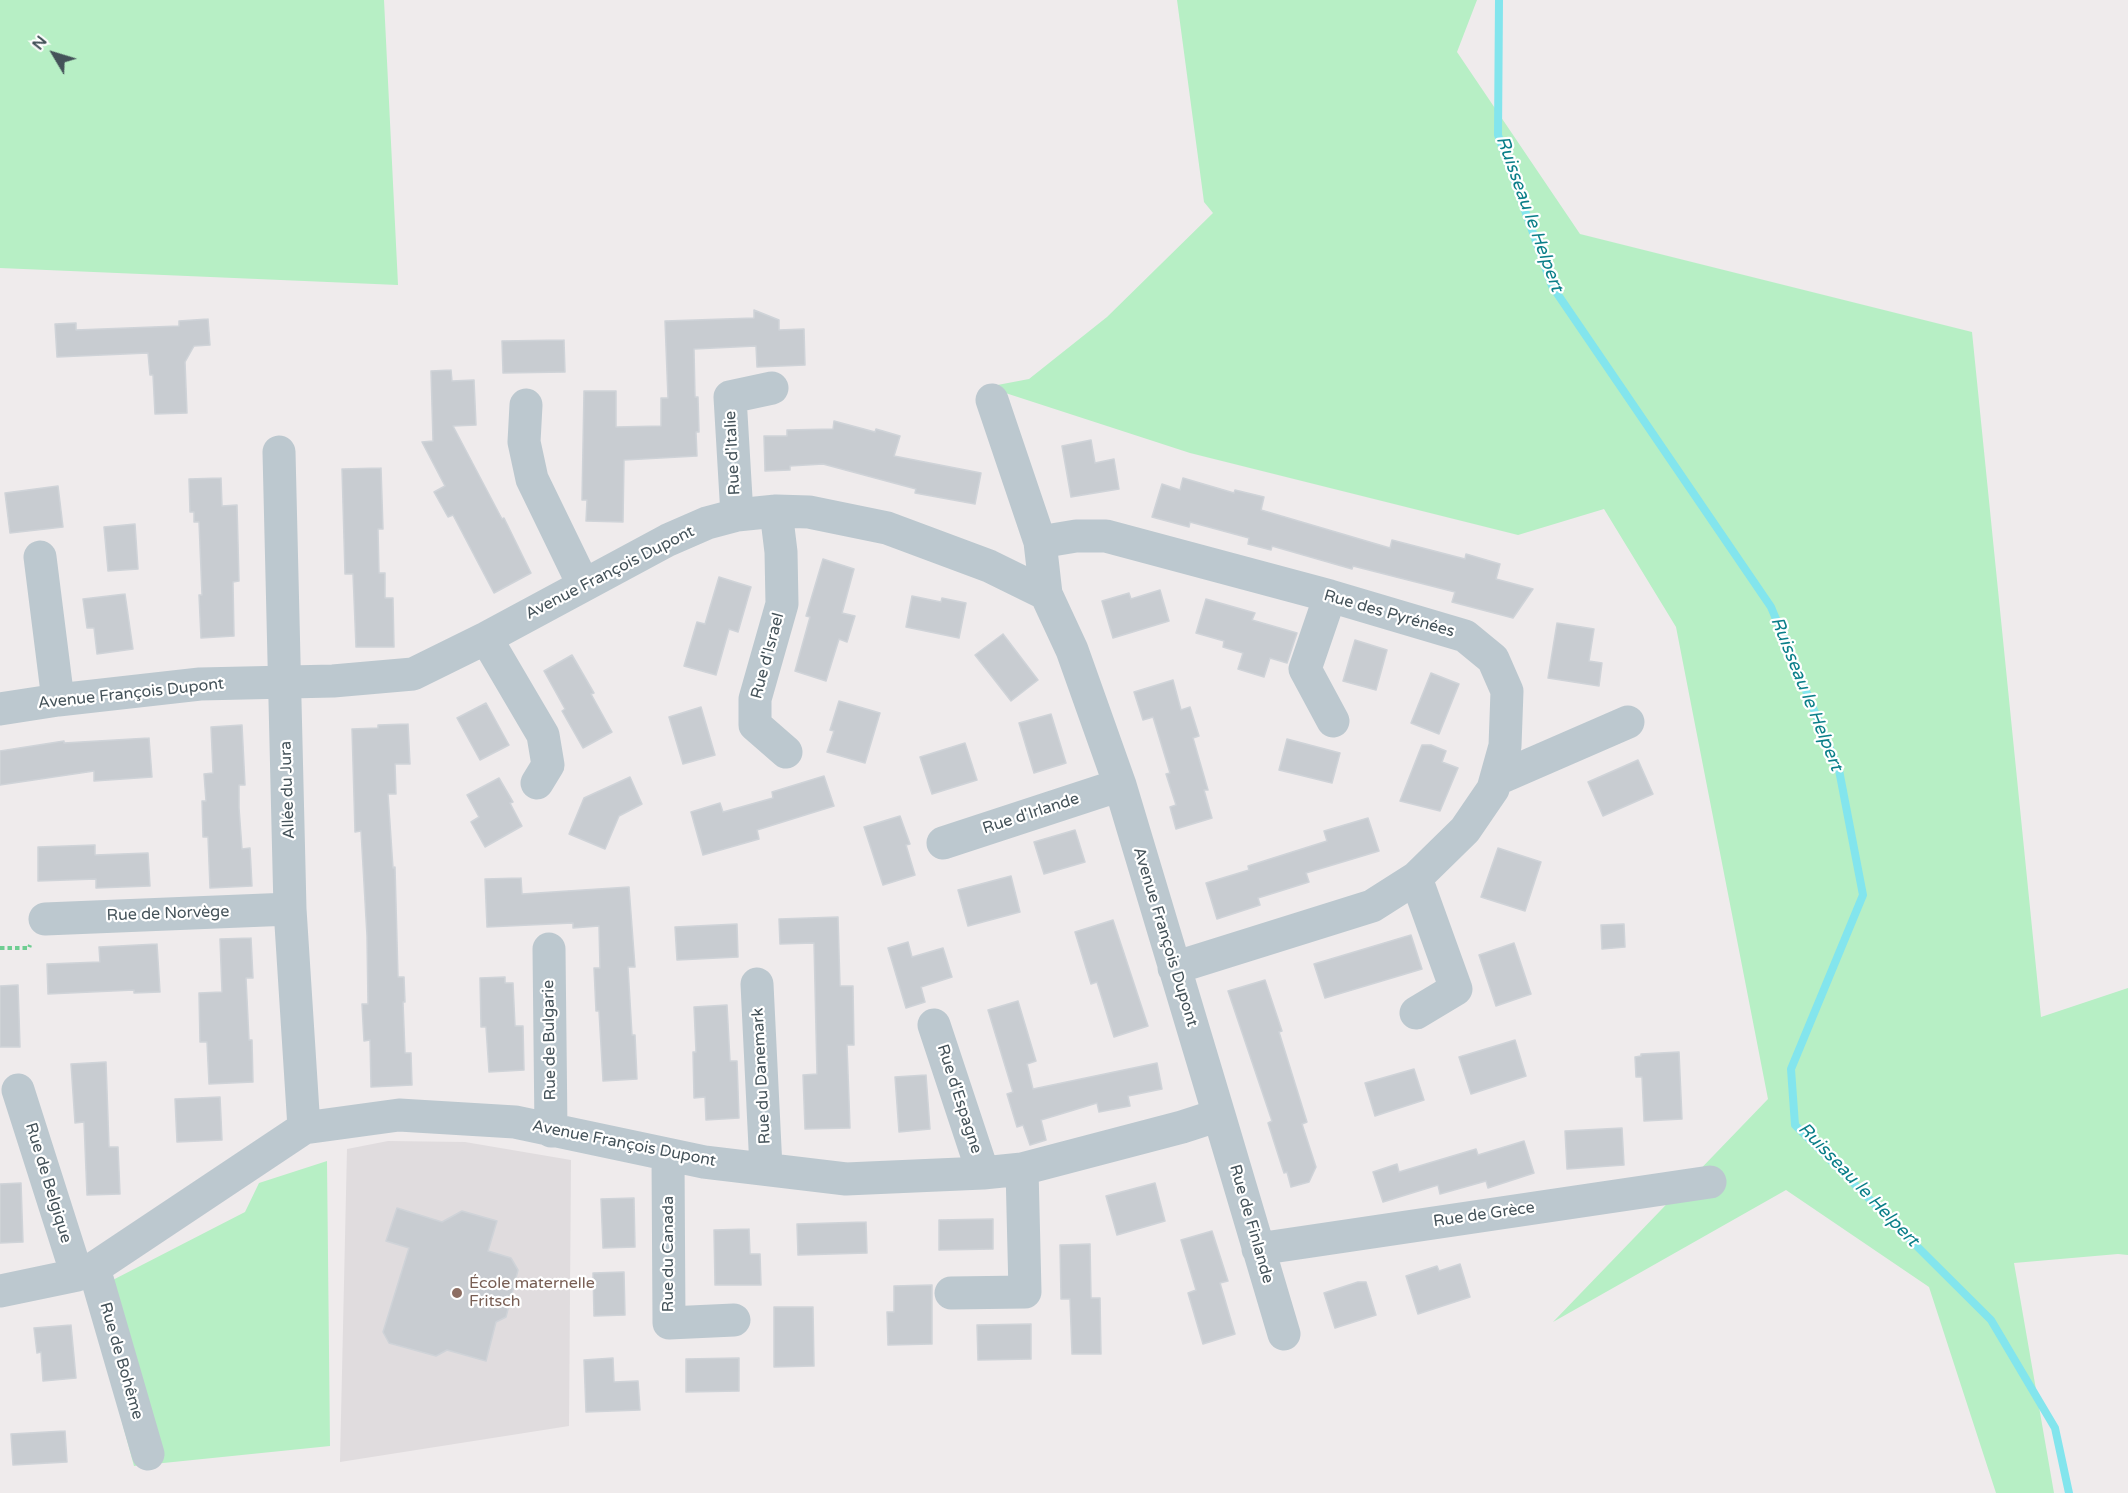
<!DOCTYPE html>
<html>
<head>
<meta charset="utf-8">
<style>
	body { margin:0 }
	#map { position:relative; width:2128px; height:1493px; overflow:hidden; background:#efebec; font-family:"Varela Round",sans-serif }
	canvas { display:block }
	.north { position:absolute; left:24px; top:24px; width:60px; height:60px; -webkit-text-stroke:4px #fff; paint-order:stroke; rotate:308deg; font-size:16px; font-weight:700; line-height:24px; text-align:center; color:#445259 }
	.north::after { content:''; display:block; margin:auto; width:21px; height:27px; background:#445259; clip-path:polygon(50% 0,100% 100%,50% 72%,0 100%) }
</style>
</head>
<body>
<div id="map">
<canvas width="2128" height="1493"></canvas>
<div class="north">N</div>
</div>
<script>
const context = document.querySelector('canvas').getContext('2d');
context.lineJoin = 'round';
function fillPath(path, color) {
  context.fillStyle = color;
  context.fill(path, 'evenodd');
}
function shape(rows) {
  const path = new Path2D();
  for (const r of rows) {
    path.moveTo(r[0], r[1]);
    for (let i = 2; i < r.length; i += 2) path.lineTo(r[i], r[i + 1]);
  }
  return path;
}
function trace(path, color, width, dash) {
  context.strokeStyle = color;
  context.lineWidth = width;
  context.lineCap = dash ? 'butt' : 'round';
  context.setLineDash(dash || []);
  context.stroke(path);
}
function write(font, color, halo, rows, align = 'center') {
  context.font = font + ' "Varela Round",sans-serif';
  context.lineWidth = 4.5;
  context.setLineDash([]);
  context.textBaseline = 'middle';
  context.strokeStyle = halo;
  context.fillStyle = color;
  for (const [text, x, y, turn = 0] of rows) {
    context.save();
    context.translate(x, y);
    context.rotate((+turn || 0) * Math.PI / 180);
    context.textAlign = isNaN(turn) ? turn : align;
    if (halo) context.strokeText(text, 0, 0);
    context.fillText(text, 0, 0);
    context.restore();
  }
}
fillPath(shape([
	[388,1141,465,1142,571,1160,569,1426,340,1462,347,1149]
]), '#e0dcde');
fillPath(shape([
	[0,0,384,0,398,285,0,268],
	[1177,0,1477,0,1457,52,1580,234,1972,332,2041,1017,2128,988,2128,1255,2118,1254,2014,1263,2054,1493,1996,1493,1929,1287,1786,1190,1553,1322,1768,1099,1676,627,1604,509,1518,535,1190,453,987,387,1029,379,1107,317,1213,213,1204,202],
	[327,1161,330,1446,134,1466,93,1315,105,1284,245,1212,259,1183]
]), '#b7efc5');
trace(shape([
	[1499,0,1498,135,1552,286,1771,607,1839,770,1863,895,1791,1069,1795,1125,1991,1320,2055,1428,2069,1493]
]), '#83e5ed', 8);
const building = shape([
	[754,310,779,320,779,330,804,329,805,365,757,367,756,346,694,349,695,397,698,397,699,432,696,432,697,456,624,460,623,522,586,521,587,500,582,500,584,391,616,391,616,427,661,426,661,398,668,398,665,321,754,318,754,310],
	[208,319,210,345,194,346,185,362,187,413,155,414,153,375,150,375,148,353,57,357,55,324,76,323,76,330,179,326,179,321,208,319],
	[564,340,565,372,503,373,502,341,564,340],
	[451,370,452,381,474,380,476,425,453,426,502,519,504,518,531,573,494,593,453,515,448,517,434,492,445,486,422,442,433,441,431,371,451,370],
	[834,421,875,432,876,429,900,436,894,456,981,473,975,504,915,493,916,489,823,464,790,466,790,470,765,471,764,436,787,436,787,430,833,429,834,421],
	[1091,440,1095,463,1114,459,1119,489,1071,497,1062,446,1091,440],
	[381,468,383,529,378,529,379,573,385,573,385,598,393,598,394,647,356,647,353,574,345,574,342,469,381,468],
	[221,478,222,506,237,505,239,581,233,582,234,636,201,638,199,595,202,595,199,522,194,522,194,512,190,512,189,479,221,478],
	[1183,478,1234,493,1235,490,1264,497,1261,510,1390,548,1392,540,1465,559,1466,554,1500,564,1496,579,1533,589,1513,618,1452,602,1455,592,1353,566,1352,569,1272,546,1271,550,1248,544,1249,538,1190,522,1189,527,1152,517,1162,484,1180,490,1183,478],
	[58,486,63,527,10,533,5,493,58,486],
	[135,524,138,569,108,571,104,527,135,524],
	[823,559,854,569,842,613,855,616,847,642,839,639,826,681,795,671,810,617,806,616,823,559],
	[719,577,751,587,738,632,729,629,716,675,684,666,697,622,705,624,719,577],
	[1160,590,1169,621,1113,638,1102,601,1129,593,1131,599,1160,590],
	[125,594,133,649,97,654,94,628,87,628,83,599,125,594],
	[912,596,941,602,942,598,966,603,959,638,906,627,912,596],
	[1206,599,1255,613,1252,620,1297,633,1287,663,1270,658,1264,677,1238,669,1243,653,1223,647,1224,641,1196,633,1206,599],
	[1557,623,1594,629,1589,661,1602,663,1599,686,1548,678,1557,623],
	[1003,634,1038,680,1011,701,975,655,1003,634],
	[1355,640,1387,650,1376,690,1343,681,1355,640],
	[572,655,594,693,591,694,612,732,583,748,562,711,565,709,544,671,572,655],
	[1431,673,1459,684,1439,734,1411,723,1431,673],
	[1173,680,1181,710,1190,707,1199,736,1193,738,1208,790,1204,790,1212,818,1176,829,1170,807,1176,805,1166,774,1170,773,1153,717,1143,720,1134,692,1173,680],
	[839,701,880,713,865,763,827,752,834,731,830,730,839,701],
	[486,703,509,745,480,760,457,718,486,703],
	[701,707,715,755,683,764,669,717,701,707],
	[1051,714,1066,763,1034,773,1019,723,1051,714],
	[408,724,410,764,395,764,396,794,388,794,393,868,395,867,398,977,404,977,405,1002,403,1002,405,1053,411,1053,412,1085,371,1087,370,1040,364,1041,363,1023,362,1004,368,1004,367,936,361,831,355,832,352,729,378,728,378,725,408,724],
	[242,725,245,785,239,785,239,808,242,849,250,848,252,886,210,888,208,837,203,837,202,801,206,801,204,774,213,773,211,727,242,725],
	[149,738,152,777,94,781,94,771,0,785,0,751,64,741,64,743,149,738],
	[1287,739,1340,753,1332,783,1279,770,1287,739],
	[965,743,977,780,932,794,920,757,965,743],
	[1422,745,1431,745,1446,751,1442,762,1458,768,1440,811,1400,801,1422,745],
	[1638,760,1653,794,1603,816,1588,782,1638,760],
	[824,776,834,806,757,830,759,839,703,855,691,812,720,803,723,812,773,798,772,792,824,776],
	[630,777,642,804,619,816,605,849,569,834,584,798,630,777],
	[499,778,513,802,510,803,522,826,485,847,471,822,479,817,467,795,499,778],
	[900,816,910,844,906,845,915,875,883,885,864,827,900,816],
	[1368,818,1379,851,1306,873,1309,882,1258,898,1260,905,1217,919,1206,883,1249,870,1248,866,1327,841,1324,831,1368,818],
	[1075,830,1085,862,1044,874,1034,842,1075,830],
	[95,845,95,855,148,853,150,886,96,888,96,879,38,881,38,847,95,845],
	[1498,848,1541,862,1525,911,1481,897,1498,848],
	[1011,876,1020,912,968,926,958,890,1011,876],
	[521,878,522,894,629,887,635,967,628,967,632,1035,635,1035,637,1079,603,1081,599,1011,596,1011,594,968,600,968,599,926,573,928,573,923,487,927,485,879,521,878],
	[838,917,840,986,853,986,854,1045,847,1045,850,1128,805,1129,803,1075,817,1074,814,943,780,944,779,919,838,917],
	[1113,920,1148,1026,1114,1037,1097,982,1091,984,1075,932,1113,920],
	[737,924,738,957,677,960,675,927,737,924],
	[1624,924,1625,947,1602,949,1601,925,1624,924],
	[1411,935,1422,969,1325,998,1314,964,1411,935],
	[251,938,253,978,246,978,249,1040,252,1040,253,1082,209,1084,207,1042,200,1042,199,993,222,992,220,939,251,938],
	[908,942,912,957,943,948,952,977,921,987,925,1002,906,1008,888,948,908,942],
	[1514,943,1531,994,1496,1006,1479,955,1514,943],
	[157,944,160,992,134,993,134,990,48,994,47,964,100,962,99,947,157,944],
	[505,977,505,983,513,983,515,1026,523,1026,524,1070,489,1072,486,1027,481,1027,480,978,505,977],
	[1265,980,1282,1031,1279,1032,1307,1122,1302,1124,1316,1167,1309,1182,1291,1187,1287,1172,1284,1173,1268,1123,1272,1121,1228,991,1265,980],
	[18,985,20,1047,0,1047,0,986,18,985],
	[1018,1001,1036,1061,1027,1064,1033,1089,1157,1063,1162,1089,1128,1096,1130,1106,1099,1112,1097,1103,1041,1120,1046,1140,1030,1145,1023,1125,1017,1127,1007,1094,1013,1092,988,1010,1018,1001],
	[727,1005,730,1061,737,1061,739,1118,706,1120,705,1097,694,1098,693,1052,696,1052,694,1007,727,1005],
	[1515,1040,1526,1076,1471,1094,1459,1057,1515,1040],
	[1679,1052,1682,1119,1644,1121,1642,1077,1636,1077,1635,1057,1641,1056,1641,1054,1679,1052],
	[106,1062,109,1147,118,1147,120,1194,87,1195,84,1122,75,1123,71,1064,106,1062],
	[1414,1069,1424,1100,1375,1116,1365,1083,1414,1069],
	[926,1075,930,1129,899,1132,895,1077,926,1075],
	[220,1097,222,1140,177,1142,175,1099,220,1097],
	[1622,1128,1624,1165,1567,1169,1565,1131,1622,1128],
	[1524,1141,1534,1173,1488,1188,1486,1181,1440,1194,1438,1185,1383,1202,1373,1172,1397,1164,1399,1172,1476,1149,1478,1155,1524,1141],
	[21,1183,23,1242,0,1243,0,1184,21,1183],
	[1155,1183,1165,1221,1117,1235,1106,1196,1155,1183],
	[634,1198,635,1247,603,1248,601,1199,634,1198],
	[397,1208,442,1222,462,1211,497,1221,488,1251,511,1258,518,1270,506,1317,496,1322,486,1361,447,1350,436,1356,389,1343,383,1332,409,1248,386,1241,397,1208],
	[993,1219,993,1249,939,1250,939,1220,993,1219],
	[866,1222,867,1253,798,1255,797,1224,866,1222],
	[749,1229,750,1254,760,1254,761,1285,715,1285,714,1230,749,1229],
	[1212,1231,1228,1281,1220,1283,1235,1334,1203,1344,1188,1293,1196,1290,1181,1240,1212,1231],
	[1090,1244,1091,1298,1100,1298,1101,1354,1072,1354,1070,1299,1061,1299,1060,1245,1090,1244],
	[1460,1264,1470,1297,1418,1314,1406,1276,1437,1266,1439,1271,1460,1264],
	[624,1272,625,1315,594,1316,593,1273,624,1272],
	[1358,1282,1366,1282,1376,1315,1335,1328,1324,1293,1358,1282],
	[932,1285,932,1344,888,1345,887,1312,894,1312,894,1286,932,1285],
	[774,1307,813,1307,814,1366,774,1367,774,1307],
	[1031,1324,1031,1359,978,1360,977,1325,1031,1324],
	[71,1325,76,1378,43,1381,41,1352,37,1353,34,1328,71,1325],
	[613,1358,614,1382,638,1381,640,1410,586,1412,584,1360,613,1358],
	[739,1358,739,1391,686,1392,686,1359,739,1358],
	[65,1431,67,1462,13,1465,11,1434,65,1431]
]);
fillPath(building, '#c8ccd1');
trace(building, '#cfd3d8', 1.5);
trace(shape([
	[0,948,29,948,30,945]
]), '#6fcd92', 4, [4.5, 3]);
trace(shape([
	[992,400,1040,542],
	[526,405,524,442,532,479,583,584],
	[279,452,290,909,304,1128],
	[776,511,781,552,782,604,755,699,755,725,786,752],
	[737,515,730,397,772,388],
	[40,557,58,700],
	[1046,594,1040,542,1076,536,1106,536,1330,596,1465,636,1493,659,1507,691,1505,746,1493,789,1465,830,1416,878,1372,906,1174,968],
	[1330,596,1305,669,1333,721],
	[486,638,543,735,548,765,537,783],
	[0,709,58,700,200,684,333,681,413,674,486,638,668,540,707,523,737,515,776,511,809,512,887,528,989,566,1046,594,1072,650,1120,785,1219,1115,1182,1127,1022,1169,983,1173,846,1179,704,1162,515,1122,399,1115,304,1128,94,1268,77,1275,0,1291],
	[1497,779,1628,722],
	[943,843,1120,785],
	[1416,878,1456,989,1416,1013],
	[45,919,290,909],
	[549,949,551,1131],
	[757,984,766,1168],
	[934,1025,983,1173],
	[18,1090,77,1275],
	[1219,1115,1284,1334],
	[668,1156,669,1323,734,1320],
	[1258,1249,1710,1182],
	[94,1268,148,1454],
	[951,1293,1025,1292,1022,1169]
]), '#bcc8cf', 33);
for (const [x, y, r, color] of [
	[457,1293,6,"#8d6e63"]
]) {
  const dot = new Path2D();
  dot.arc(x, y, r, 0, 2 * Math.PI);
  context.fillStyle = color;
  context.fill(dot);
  trace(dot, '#fff', 2);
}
write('16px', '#445259', '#fff', [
	["Rue d'Italie",733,453,-93],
	["Avenue François Dupont",610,573,-27],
	["Rue des Pyrénées",1389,614,16],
	["Rue d'Israel",768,656,-75],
	["Avenue François Dupont",131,694,-6],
	["Allée du Jura",288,790,-92],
	["Rue d'Irlande",1031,814,-18],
	["Rue de Norvège",168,914,-2],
	["Avenue François Dupont",1165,937,73],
	["Rue de Bulgarie",550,1040,-91],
	["Rue du Danemark",762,1076,-93],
	["Rue d'Espagne",959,1099,72],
	["Avenue François Dupont",624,1144,11],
	["Rue de Belgique",48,1183,73],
	["Rue de Grèce",1484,1215,-8],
	["Rue de Finlande",1251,1224,74],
	["Rue du Canada",669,1254,-90],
	["Rue de Bohême",121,1361,74]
]);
write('16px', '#785e54', '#fff', [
	["École maternelle",469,1284],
	["Fritsch",469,1302]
], 'left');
write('italic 18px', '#0b7f89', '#fff', [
	["Ruisseau le Helpert",1529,214,70],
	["Ruisseau le Helpert",1806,694,68],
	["Ruisseau le Helpert",1858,1185,46]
]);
</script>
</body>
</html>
